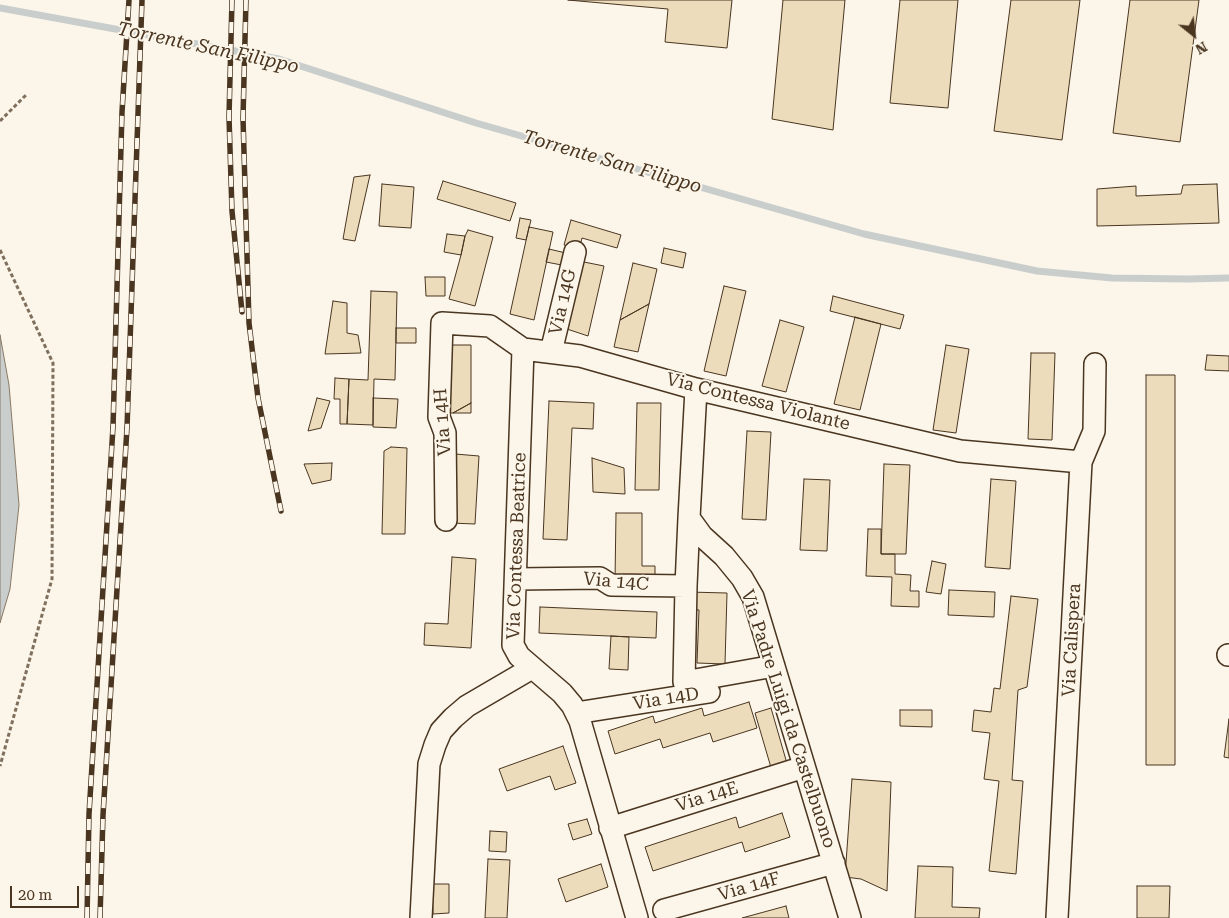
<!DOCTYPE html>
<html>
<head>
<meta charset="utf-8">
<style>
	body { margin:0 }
	#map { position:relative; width:1229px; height:918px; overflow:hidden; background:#fbf6e9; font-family:"Roboto Serif",serif }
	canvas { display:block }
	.north { position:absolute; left:1169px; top:10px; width:50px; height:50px; -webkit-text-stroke:4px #fbf6e9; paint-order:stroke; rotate:151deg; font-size:14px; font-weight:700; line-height:20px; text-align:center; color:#4a3520 }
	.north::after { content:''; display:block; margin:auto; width:18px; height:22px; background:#4a3520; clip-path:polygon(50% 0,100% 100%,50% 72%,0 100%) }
	.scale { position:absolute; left:10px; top:886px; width:69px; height:22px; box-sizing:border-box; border:2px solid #4a3520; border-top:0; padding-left:6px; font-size:15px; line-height:18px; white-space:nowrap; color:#4a3520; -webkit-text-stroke:4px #fbf6e9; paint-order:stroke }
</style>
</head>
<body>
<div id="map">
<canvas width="1229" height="918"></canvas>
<div class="north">N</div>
<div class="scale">20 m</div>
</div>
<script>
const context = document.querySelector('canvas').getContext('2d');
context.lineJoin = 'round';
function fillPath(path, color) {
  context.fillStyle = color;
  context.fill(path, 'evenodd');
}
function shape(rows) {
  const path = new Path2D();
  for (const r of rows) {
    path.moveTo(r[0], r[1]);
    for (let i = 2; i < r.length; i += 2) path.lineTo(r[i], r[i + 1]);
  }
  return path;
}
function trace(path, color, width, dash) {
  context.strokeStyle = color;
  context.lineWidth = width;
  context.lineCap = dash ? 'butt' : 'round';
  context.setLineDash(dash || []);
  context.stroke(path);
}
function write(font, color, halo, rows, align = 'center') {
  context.font = font + ' "Roboto Serif",serif';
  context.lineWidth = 4;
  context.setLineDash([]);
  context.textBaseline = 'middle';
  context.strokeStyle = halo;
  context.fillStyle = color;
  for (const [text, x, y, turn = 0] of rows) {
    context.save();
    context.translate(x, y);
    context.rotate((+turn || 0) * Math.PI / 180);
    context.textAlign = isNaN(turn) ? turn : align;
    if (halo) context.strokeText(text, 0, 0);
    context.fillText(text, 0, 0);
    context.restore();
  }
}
const water = shape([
	[0,335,9,385,19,505,10,589,0,623,0,335]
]);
fillPath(water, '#c9cecd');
trace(water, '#887966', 1);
trace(shape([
	[0,8,279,59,476,123,864,234,1037,271,1112,278,1187,279,1229,278]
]), '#c9cecd', 7);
const building = shape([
	[568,0,732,0,727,48,665,42,668,9,568,0],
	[783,0,845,0,833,130,772,119,783,0],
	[900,0,958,0,948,108,890,103,900,0],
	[1011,0,1080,0,1062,140,994,131,1011,0],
	[1130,0,1199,0,1180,142,1113,133,1130,0],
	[370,175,355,241,343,239,354,177,370,175],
	[443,181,516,203,510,221,437,199,443,181],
	[382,184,414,187,411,228,379,226,382,184],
	[1217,184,1219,223,1097,226,1097,189,1136,186,1136,196,1181,194,1183,185,1217,184],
	[520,218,531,220,526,240,516,238,520,218],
	[571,220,621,235,617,248,582,238,579,250,564,245,571,220],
	[529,227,553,232,534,320,510,314,529,227],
	[468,230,493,237,475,306,449,299,461,255,465,236,468,230],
	[447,234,465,236,461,255,444,252,447,234],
	[664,248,686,253,683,268,661,263,664,248],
	[549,249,570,254,567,266,546,262,549,249],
	[579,261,604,266,588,336,564,328,579,261],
	[633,263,657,269,649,304,620,320,633,263],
	[425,277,445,277,445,296,426,296,425,277],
	[724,286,746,291,726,376,704,371,724,286],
	[371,291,397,292,395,380,374,379,373,425,347,424,349,379,368,380,371,291],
	[833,296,904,315,900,329,830,311,833,296],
	[333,301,347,303,347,333,358,335,361,353,325,354,333,301],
	[649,304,638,352,614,347,620,320,649,304],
	[855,317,881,324,860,410,834,404,855,317],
	[780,320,804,327,786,392,762,386,780,320],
	[396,328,416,328,416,343,396,343,396,328],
	[447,345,471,345,471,403,453,413,446,413,447,345],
	[946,345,969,349,956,433,933,430,946,345],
	[1031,353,1055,353,1052,440,1028,439,1031,353],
	[1207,355,1229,356,1229,371,1205,370,1207,355],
	[1146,375,1175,375,1175,765,1146,765,1146,375],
	[335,378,349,379,347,424,340,424,340,399,334,399,335,378],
	[317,398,330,401,321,428,308,431,317,398],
	[373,398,398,399,396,428,373,427,373,398],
	[549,401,594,403,593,429,572,428,567,540,543,539,549,401],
	[471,403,471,413,453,413,471,403],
	[637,403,661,403,659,490,635,490,637,403],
	[747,431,771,432,766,520,742,519,747,431],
	[391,447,407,448,405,534,382,534,384,451,391,447],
	[455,454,479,456,475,524,450,523,455,454],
	[592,458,624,468,625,494,593,492,592,458],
	[332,463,331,480,312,484,304,464,332,463],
	[884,464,910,465,906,554,881,554,884,464],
	[804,479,830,480,827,551,800,550,804,479],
	[991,479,1016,481,1010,569,985,567,991,479],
	[616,513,642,513,642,566,655,566,655,582,615,581,616,513],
	[868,529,881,529,881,554,895,554,895,574,911,575,910,591,919,591,919,607,891,606,892,577,866,576,868,529],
	[452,557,476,559,471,648,424,645,425,623,448,624,452,557],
	[932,561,946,564,941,594,926,592,932,561],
	[949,590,995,592,994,617,948,615,949,590],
	[688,592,727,593,725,664,697,663,699,610,688,609,688,592],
	[1011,596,1038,599,1027,687,1018,690,1012,780,1023,781,1016,874,989,871,999,781,984,779,990,733,972,731,974,710,991,712,994,688,1000,689,1011,596],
	[540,607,657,612,656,638,539,633,540,607],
	[611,636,629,637,628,670,609,669,611,636],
	[749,702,757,728,713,742,710,733,663,748,660,739,615,754,608,731,653,716,655,723,702,708,704,716,749,702],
	[771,708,788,767,772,771,755,713,771,708],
	[900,710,932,710,932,727,900,726,900,710],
	[1229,719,1229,758,1224,757,1229,719],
	[563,746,576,783,555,790,550,776,507,791,499,769,563,746],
	[852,779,891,782,887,891,861,879,845,877,852,779],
	[782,813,790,837,745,852,742,842,653,871,645,847,736,817,739,828,782,813],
	[587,819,592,834,573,840,568,824,587,819],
	[490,831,507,832,506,852,489,851,490,831],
	[488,859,510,860,507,918,485,918,488,859],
	[601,864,608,887,566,902,558,879,601,864],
	[918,866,953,867,952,907,980,908,979,918,915,918,918,866],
	[432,884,449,884,449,913,433,914,432,884],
	[1137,886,1170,886,1169,918,1137,918,1137,886],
	[786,906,789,918,742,918,786,906]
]);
fillPath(building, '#ecdcbc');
trace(building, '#4a3520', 1);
const street = shape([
	[523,349,513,645,519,656,562,693,572,705,580,721,637,918],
	[551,352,575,252],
	[696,389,689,518,702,536,724,556,742,578,753,597,850,918],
	[689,518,686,586,684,682,774,666],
	[446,520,445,433,439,417,442,323,490,326,523,349,580,356,696,389,960,451,1081,462],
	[516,579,600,578,611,585,686,586],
	[1228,655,1229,655],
	[576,713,709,692],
	[610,828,804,767],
	[664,910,834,863],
	[421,918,429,764,435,745,441,731,453,718,467,706,532,668],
	[1057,918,1081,462,1094,431,1095,364]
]);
trace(street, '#4a3520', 24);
trace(shape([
	[0,121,26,95],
	[0,250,53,363,52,579,0,766]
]), '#7f6f5c', 3, [4, 2.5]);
trace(street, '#fbf6e9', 21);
const rail = shape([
	[232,0,229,117,232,211,242,312],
	[246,0,243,118,249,323,258,398,281,511],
	[87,918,89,814,113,427,122,112,129,0],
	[100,918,103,815,127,428,142,0]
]);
trace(rail, '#4a3520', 5.5);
trace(rail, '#fbf6e9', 4, [11]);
write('18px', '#4a3520', '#fbf6e9', [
	["Via 14G",563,302,-77],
	["Via Contessa Violante",758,402,14],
	["Via 14H",443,422,-94],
	["Via Contessa Beatrice",517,546,-88],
	["Via 14C",616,582,5],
	["Via Calispera",1072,640,-87],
	["Via 14D",666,699,-9],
	["Via Padre Luigi da Castelbuono",788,719,72],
	["Via 14E",707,797,-17],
	["Via 14F",749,887,-16]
]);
write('italic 19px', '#4a3520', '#fbf6e9', [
	["Torrente San Filippo",208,48,12],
	["Torrente San Filippo",612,162,16]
]);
</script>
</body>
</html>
